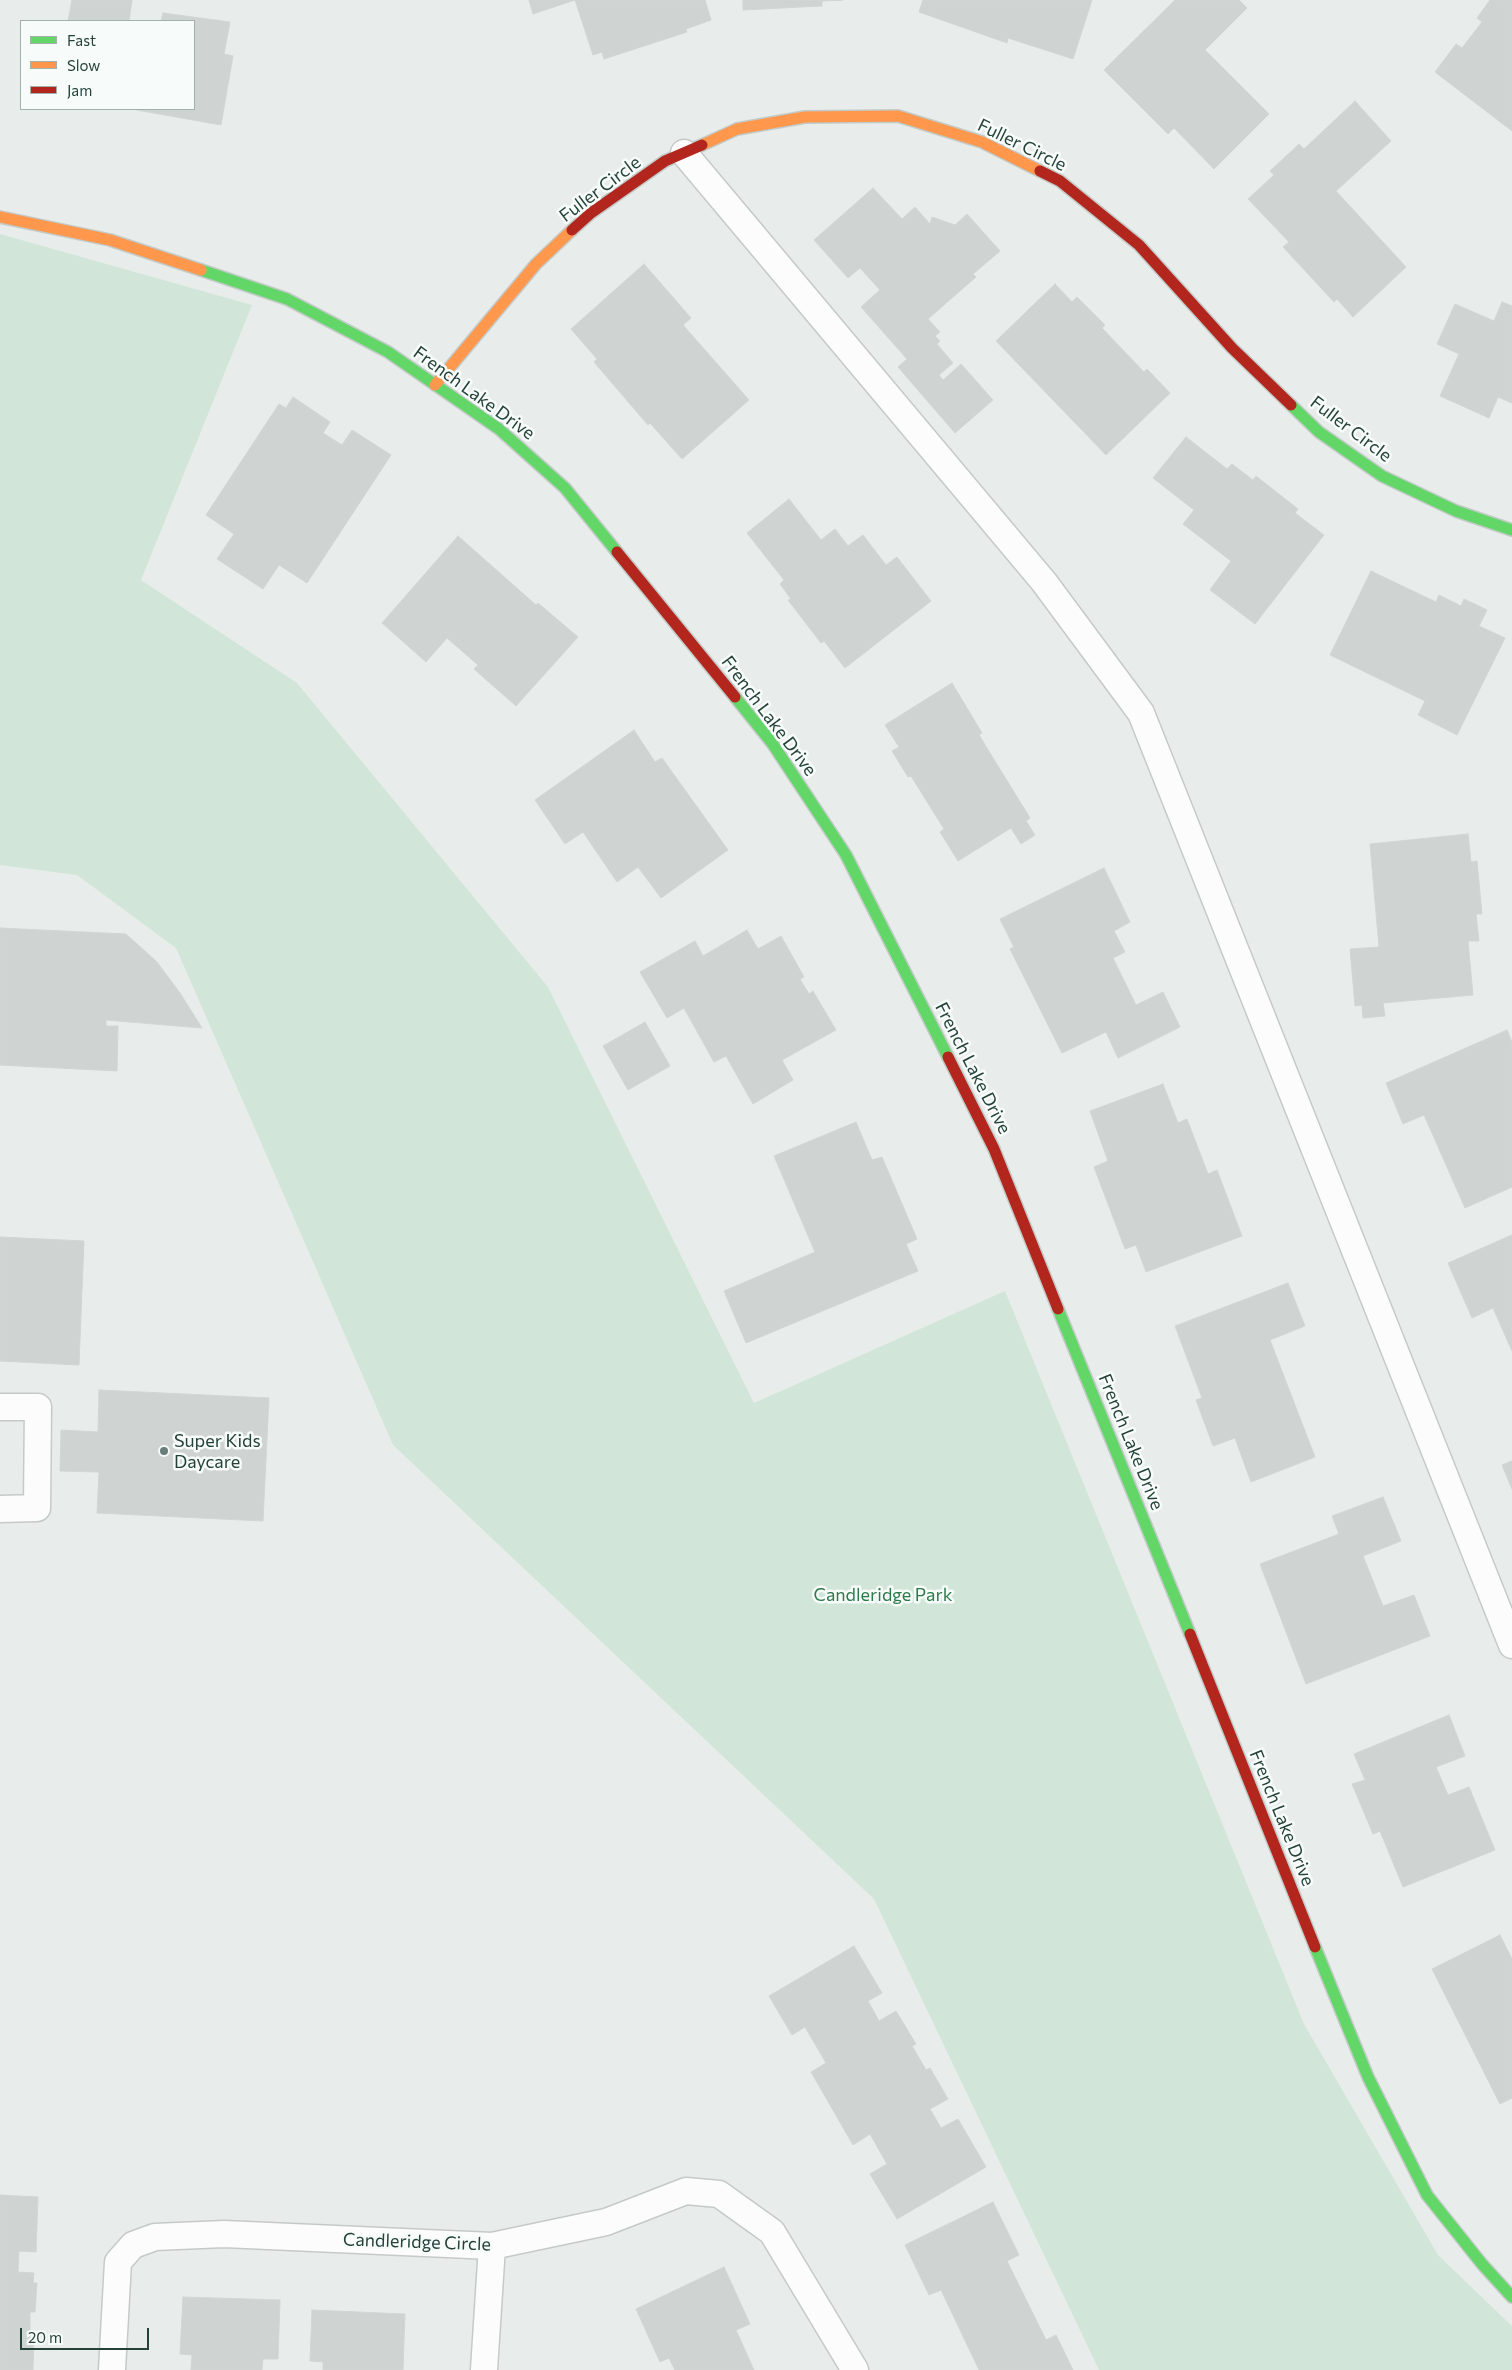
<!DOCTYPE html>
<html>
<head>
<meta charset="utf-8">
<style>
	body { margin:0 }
	#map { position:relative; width:1512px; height:2370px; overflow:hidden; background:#e8edeb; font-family:Commissioner,sans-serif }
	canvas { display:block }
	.legend { position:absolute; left:20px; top:20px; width:175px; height:90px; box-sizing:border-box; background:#f7fbf9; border:1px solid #a3b1ad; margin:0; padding:6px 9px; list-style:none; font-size:15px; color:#24423a }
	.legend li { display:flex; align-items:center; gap:10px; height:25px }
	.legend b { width:25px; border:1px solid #a3b1ad }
	.scale { position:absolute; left:20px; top:2328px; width:129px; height:22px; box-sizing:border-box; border:2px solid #24423a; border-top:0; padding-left:6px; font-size:15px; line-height:18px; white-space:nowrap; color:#24423a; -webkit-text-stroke:4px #f7fbf9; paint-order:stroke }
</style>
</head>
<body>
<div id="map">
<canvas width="1512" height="2370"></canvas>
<ul class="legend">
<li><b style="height:6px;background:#63d668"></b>Fast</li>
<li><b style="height:6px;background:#ff974d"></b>Slow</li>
<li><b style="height:6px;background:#b3261e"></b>Jam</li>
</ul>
<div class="scale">20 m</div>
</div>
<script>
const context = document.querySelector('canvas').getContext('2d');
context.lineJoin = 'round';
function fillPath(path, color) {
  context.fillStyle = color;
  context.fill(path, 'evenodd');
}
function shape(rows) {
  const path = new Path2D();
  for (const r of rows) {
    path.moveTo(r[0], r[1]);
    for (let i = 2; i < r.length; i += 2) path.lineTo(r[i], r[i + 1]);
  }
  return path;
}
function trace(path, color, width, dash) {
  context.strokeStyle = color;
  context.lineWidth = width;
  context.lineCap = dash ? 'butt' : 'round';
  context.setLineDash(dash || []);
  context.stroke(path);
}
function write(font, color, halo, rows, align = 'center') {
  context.font = font + ' Commissioner,sans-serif';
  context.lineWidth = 5;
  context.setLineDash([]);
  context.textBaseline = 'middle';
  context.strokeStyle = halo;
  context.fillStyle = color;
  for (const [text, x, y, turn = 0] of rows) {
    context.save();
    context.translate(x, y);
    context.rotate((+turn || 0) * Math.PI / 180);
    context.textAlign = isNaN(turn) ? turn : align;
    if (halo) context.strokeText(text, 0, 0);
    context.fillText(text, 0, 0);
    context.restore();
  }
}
fillPath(shape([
	[0,234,252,305,141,580,297,683,548,987,754,1403,1005,1291,1304,2024,1438,2255,1512,2326,1512,2370,1099,2370,874,1899,393,1445,176,948,77,875,0,865]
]), '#d1e6d8');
const building = shape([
	[72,0,132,0,129,21,68,21,72,0],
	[529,0,705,0,711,20,686,29,687,32,604,59,602,52,593,55,575,0,533,14,529,0],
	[743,0,843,0,822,1,822,6,743,10,743,0],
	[923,0,1092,0,1073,59,1008,38,1007,43,919,12,923,0],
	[1175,0,1239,0,1247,8,1205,50,1269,114,1214,169,1174,128,1168,134,1104,70,1175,0],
	[1490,0,1512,0,1512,131,1435,72,1456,44,1462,48,1482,22,1477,18,1490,0],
	[163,13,230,22,224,54,233,56,221,125,131,109,194,109,194,21,161,21,163,13],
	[1355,101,1391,141,1336,191,1406,267,1353,317,1337,299,1334,302,1283,247,1289,242,1248,199,1274,175,1270,171,1299,144,1304,149,1355,101],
	[873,188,902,219,915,207,930,224,932,217,955,225,967,214,1000,251,973,274,976,277,928,319,940,332,935,336,940,341,937,344,953,363,939,375,943,380,961,364,993,400,955,433,898,367,907,359,861,307,880,290,860,268,848,278,814,240,873,188],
	[644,264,691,318,683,325,749,400,682,459,650,423,648,425,594,362,597,359,571,329,644,264],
	[1055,284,1072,302,1077,297,1105,325,1102,328,1144,372,1147,369,1170,393,1106,455,996,341,1055,284],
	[1502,302,1512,306,1512,403,1498,397,1489,418,1440,396,1459,354,1437,344,1455,304,1494,321,1502,302],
	[293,397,330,422,323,433,342,445,352,430,391,455,307,583,279,565,263,589,217,559,234,534,206,515,279,404,286,408,293,397],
	[1186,437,1227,469,1232,464,1253,480,1256,476,1298,509,1295,513,1324,535,1255,624,1210,590,1231,561,1183,524,1194,510,1153,478,1186,437],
	[789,499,821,540,835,529,848,546,863,535,886,565,897,557,931,601,845,668,824,641,821,643,788,600,791,599,780,584,784,580,747,533,789,499],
	[458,536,536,605,538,603,578,637,516,706,474,669,478,665,447,638,426,662,382,623,458,536],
	[1371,571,1436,602,1439,595,1461,606,1464,599,1487,610,1479,626,1505,638,1457,735,1418,715,1425,701,1330,655,1371,571],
	[952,683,982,733,979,735,1030,818,1026,821,1035,835,1021,844,1011,828,958,861,940,832,944,829,911,776,908,777,892,751,899,747,885,725,952,683],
	[634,730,655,762,662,758,728,850,661,898,638,867,617,882,583,832,565,844,535,800,634,730],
	[1468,834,1471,862,1477,861,1482,914,1476,914,1479,941,1468,941,1473,995,1383,1003,1385,1016,1363,1018,1362,1005,1355,1006,1350,949,1379,947,1370,844,1468,834],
	[1104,868,1130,922,1114,931,1125,952,1113,958,1136,1005,1163,992,1180,1027,1118,1058,1106,1032,1062,1053,1010,949,1014,947,1000,919,1104,868],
	[0,928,126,934,157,962,180,993,202,1028,106,1020,106,1026,118,1026,117,1071,0,1065,0,928],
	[747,930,758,949,781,936,804,977,800,979,809,994,813,991,836,1030,782,1060,793,1080,753,1104,726,1056,714,1062,684,1008,667,1018,640,972,695,941,703,956,747,930],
	[645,1022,670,1066,628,1090,603,1046,645,1022],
	[1507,1030,1512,1042,1512,1187,1465,1208,1424,1115,1403,1124,1386,1083,1507,1030],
	[1163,1084,1178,1123,1187,1119,1208,1174,1217,1170,1242,1236,1146,1272,1136,1245,1125,1249,1094,1167,1108,1161,1090,1111,1163,1084],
	[856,1122,872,1160,882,1157,917,1239,906,1244,918,1271,746,1343,724,1291,815,1252,774,1156,856,1122],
	[1512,1235,1512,1351,1493,1308,1472,1318,1448,1263,1512,1235],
	[0,1237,84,1241,79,1365,0,1361,0,1237],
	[1288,1283,1305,1326,1270,1340,1315,1457,1251,1482,1235,1438,1213,1446,1196,1400,1202,1398,1175,1326,1288,1283],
	[99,1390,269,1398,263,1521,97,1513,99,1472,60,1471,61,1430,98,1432,99,1390],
	[1512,1461,1512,1489,1502,1465,1512,1461],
	[1383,1497,1401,1541,1363,1556,1383,1606,1414,1595,1430,1636,1306,1684,1260,1564,1339,1534,1332,1516,1383,1497],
	[1449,1715,1465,1756,1436,1767,1448,1795,1469,1787,1495,1850,1403,1887,1380,1831,1373,1834,1352,1784,1365,1780,1354,1754,1449,1715],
	[1500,1935,1512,1959,1512,2098,1500,2104,1432,1969,1500,1935],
	[854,1946,882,1993,868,2001,879,2021,896,2011,916,2044,912,2046,926,2070,930,2068,948,2099,930,2109,941,2128,958,2119,986,2167,897,2219,870,2174,887,2164,870,2134,853,2145,811,2072,826,2063,805,2027,792,2035,769,1996,854,1946],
	[0,2195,38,2197,36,2252,19,2251,18,2272,34,2273,33,2283,37,2283,35,2312,30,2312,30,2338,34,2338,33,2370,0,2370,0,2195],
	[993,2202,1019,2255,1007,2261,1046,2340,1056,2335,1073,2370,979,2370,941,2290,929,2295,905,2245,993,2202],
	[724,2267,750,2324,736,2330,754,2370,675,2370,669,2358,660,2362,636,2309,724,2267],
	[183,2297,280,2300,278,2359,263,2359,262,2370,191,2370,192,2355,180,2354,183,2297],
	[312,2310,405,2314,403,2370,323,2370,323,2362,310,2361,312,2310]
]);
fillPath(building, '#cfd4d2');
trace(building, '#d1d6d4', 1);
const lane = shape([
	[684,153,1044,582,1141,713,1512,1645],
	[0,1407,38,1407,37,1508,0,1509],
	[112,2370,118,2262,133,2245,155,2237,224,2234,492,2246,606,2222,686,2191,719,2194,772,2232,855,2370],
	[484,2370,492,2246]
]);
const fast = shape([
	[201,270,287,299,388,352,499,429,565,488,617,552],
	[1291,405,1319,432,1382,476,1456,511,1512,530],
	[735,697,772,743,846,855,948,1057],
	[1058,1309,1190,1634],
	[1315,1947,1368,2077,1427,2195,1482,2264,1512,2297]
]);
const slow = shape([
	[702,145,737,129,805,117,898,116,982,142,1040,171],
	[0,217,110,240,201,270],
	[435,385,536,264,572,230]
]);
const jam = shape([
	[1040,171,1060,181,1139,245,1232,348,1291,405],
	[572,230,591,213,665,161,702,145],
	[617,552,735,697],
	[948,1057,994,1149,1058,1309],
	[1190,1634,1315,1947]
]);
trace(lane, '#c5cac8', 29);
trace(fast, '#c3cbc8', 14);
trace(slow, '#c3cbc8', 14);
trace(jam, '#c3cbc8', 14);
trace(lane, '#fcfcfc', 26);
trace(fast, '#63d668', 11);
trace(slow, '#ff974d', 11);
trace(jam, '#b3261e', 11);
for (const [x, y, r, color] of [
	[164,1451,5,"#697e78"]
]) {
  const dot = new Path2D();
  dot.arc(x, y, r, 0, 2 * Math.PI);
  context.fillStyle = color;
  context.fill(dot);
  trace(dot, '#f7fbf9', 2);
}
write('18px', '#24423a', '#f7fbf9', [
	["Fuller Circle",1022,145,26],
	["Fuller Circle",600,189,-37],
	["French Lake Drive",474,393,36],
	["Fuller Circle",1351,429,37],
	["French Lake Drive",769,716,53],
	["French Lake Drive",973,1068,63],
	["French Lake Drive",1131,1442,68],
	["French Lake Drive",1282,1818,68],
	["Candleridge Circle",417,2242,2]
]);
write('18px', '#24423a', '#f7fbf9', [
	["Super Kids",174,1441],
	["Daycare",174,1462]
], 'left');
write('18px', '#2d7a4b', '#f7fbf9', [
	["Candleridge Park",883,1595]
]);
</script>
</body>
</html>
